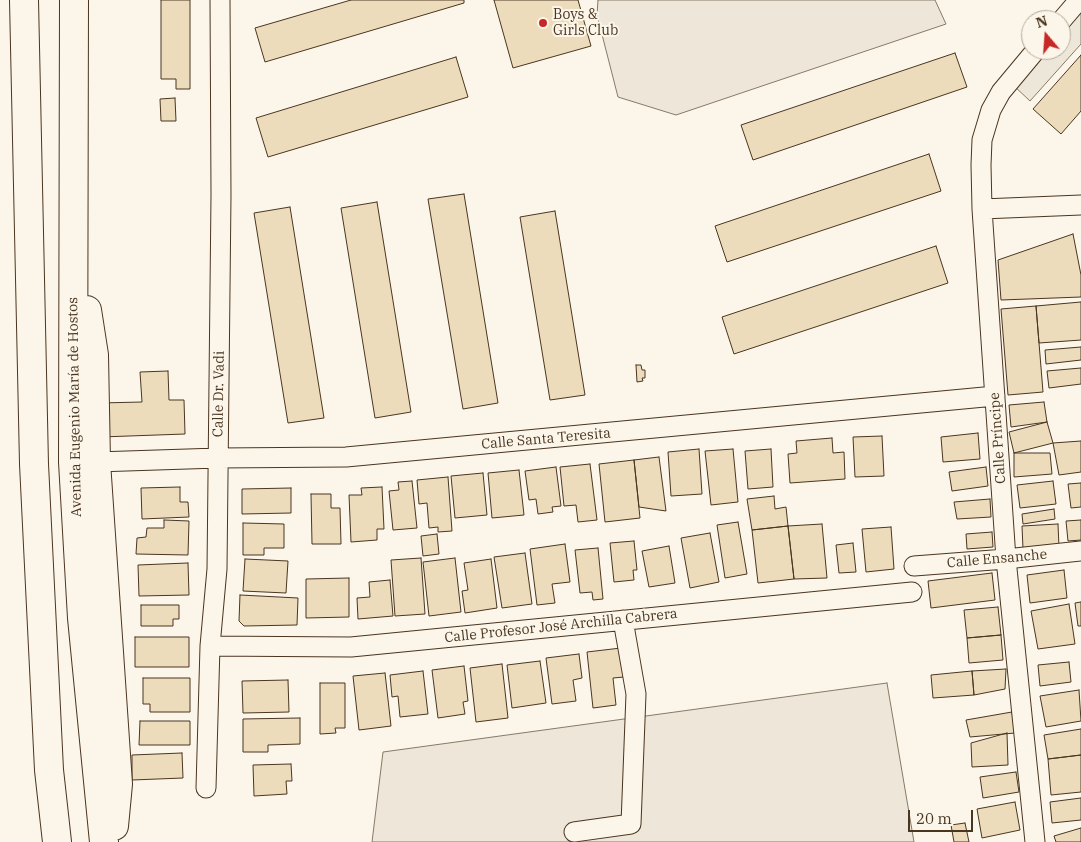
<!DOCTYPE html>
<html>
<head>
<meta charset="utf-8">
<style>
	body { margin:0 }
	#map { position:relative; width:1081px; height:842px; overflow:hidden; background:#fbf6e9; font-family:"IBM Plex Serif",serif }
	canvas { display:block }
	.north { position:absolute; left:1021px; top:10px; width:50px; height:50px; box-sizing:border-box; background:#fbf6e9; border:1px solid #b4a999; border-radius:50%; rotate:342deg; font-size:14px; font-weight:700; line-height:20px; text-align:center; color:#4a3520 }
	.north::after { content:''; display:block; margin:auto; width:18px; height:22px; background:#c62828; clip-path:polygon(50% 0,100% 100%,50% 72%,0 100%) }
	.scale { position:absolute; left:908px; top:810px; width:65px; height:22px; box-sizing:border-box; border:2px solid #4a3520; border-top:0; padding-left:6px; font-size:15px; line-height:18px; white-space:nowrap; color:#4a3520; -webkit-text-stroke:4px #fbf6e9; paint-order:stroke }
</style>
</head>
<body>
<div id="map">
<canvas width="1081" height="842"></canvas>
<div class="north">N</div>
<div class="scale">20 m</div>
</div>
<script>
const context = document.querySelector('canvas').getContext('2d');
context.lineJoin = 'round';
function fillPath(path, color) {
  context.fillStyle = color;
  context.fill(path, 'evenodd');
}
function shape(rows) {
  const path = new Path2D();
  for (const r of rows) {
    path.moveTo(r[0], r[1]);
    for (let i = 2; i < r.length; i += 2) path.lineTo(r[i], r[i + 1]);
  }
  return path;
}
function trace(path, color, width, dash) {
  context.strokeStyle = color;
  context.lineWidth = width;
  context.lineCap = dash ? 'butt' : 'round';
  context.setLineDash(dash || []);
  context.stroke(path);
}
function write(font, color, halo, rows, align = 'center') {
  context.font = font + ' "IBM Plex Serif",serif';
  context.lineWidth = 4;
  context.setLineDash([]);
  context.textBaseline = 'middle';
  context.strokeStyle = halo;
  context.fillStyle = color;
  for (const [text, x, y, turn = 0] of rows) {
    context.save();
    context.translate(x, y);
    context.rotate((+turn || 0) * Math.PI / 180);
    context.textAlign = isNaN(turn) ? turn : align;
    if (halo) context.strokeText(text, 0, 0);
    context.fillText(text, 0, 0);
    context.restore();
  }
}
const green = shape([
	[598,0,935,0,946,24,676,115,618,97,597,15,598,0],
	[887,683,914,842,372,842,383,752,887,683]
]);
fillPath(green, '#ede6d9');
trace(green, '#887966', 1);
const parking = shape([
	[1081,9,1081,44,1030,101,1013,85,1045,50,1061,50,1061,32,1081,9]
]);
fillPath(parking, '#ede7d9');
trace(parking, '#887966', 1);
const building = shape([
	[161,0,190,0,190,89,176,89,176,79,161,79,161,0],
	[351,0,464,0,464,3,265,62,255,28,351,0],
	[494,0,578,0,591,46,513,68,494,0],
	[955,53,967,87,753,160,741,125,955,53],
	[1081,55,1081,111,1061,134,1033,109,1081,55],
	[456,57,468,97,268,157,256,118,456,57],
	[175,98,176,121,161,121,160,99,175,98],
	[929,154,941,191,727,262,715,226,929,154],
	[464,194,498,403,463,409,428,199,464,194],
	[377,202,411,412,375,418,341,208,377,202],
	[290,207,324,418,288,423,254,213,290,207],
	[555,211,585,395,550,400,520,217,555,211],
	[1073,234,1081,275,1081,297,1001,300,998,260,1073,234],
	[936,246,948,283,734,354,722,317,936,246],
	[1081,302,1081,340,1039,343,1036,306,1081,302],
	[1036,306,1043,392,1008,395,1001,309,1036,306],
	[1081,347,1081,360,1046,364,1045,350,1081,347],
	[636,365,641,365,642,370,645,370,645,378,642,378,643,381,637,382,636,365],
	[1081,368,1081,384,1049,388,1047,371,1081,368],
	[168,371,169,400,184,400,185,434,101,437,100,403,142,402,140,372,168,371],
	[1044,402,1047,422,1011,427,1009,405,1044,402],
	[1047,422,1053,443,1014,453,1009,432,1047,422],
	[978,433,980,459,943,462,941,437,978,433],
	[882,436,884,476,855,477,853,437,882,436],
	[832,438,833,453,844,452,845,479,790,483,788,454,797,453,796,441,832,438],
	[1081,441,1081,472,1059,475,1053,443,1081,441],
	[699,449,702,494,671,496,668,452,699,449],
	[733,449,738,502,711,505,705,451,733,449],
	[771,449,773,487,748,489,745,451,771,449],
	[1014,453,1050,453,1052,474,1014,477,1014,453],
	[659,457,666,511,639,507,634,460,659,457],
	[634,460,640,518,605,522,599,464,634,460],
	[590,464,597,520,578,522,576,505,564,506,560,467,590,464],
	[556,467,561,506,552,507,553,512,538,514,536,499,529,500,525,471,556,467],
	[986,467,988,486,952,491,949,472,986,467],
	[519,470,524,515,492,518,488,473,519,470],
	[483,473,487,515,455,518,451,476,483,473],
	[448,477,452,531,438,532,438,527,429,528,427,503,419,504,417,480,448,477],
	[412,481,417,528,393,530,389,491,399,490,398,482,412,481],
	[1053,481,1056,504,1020,508,1017,485,1053,481],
	[1081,483,1081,507,1071,508,1068,484,1081,483],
	[180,487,180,502,188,502,189,517,142,519,141,488,180,487],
	[382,487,384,529,377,529,377,540,351,542,349,495,362,495,361,488,382,487],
	[291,488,291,513,242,514,242,489,291,488],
	[311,494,331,494,331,508,340,508,341,544,312,544,311,494],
	[774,496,775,509,786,507,788,526,752,530,747,499,774,496],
	[990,499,991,517,957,519,954,502,990,499],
	[1054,509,1055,519,1023,524,1022,514,1054,509],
	[164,520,189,521,188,555,136,554,137,538,146,537,147,528,164,528,164,520],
	[1081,520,1081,540,1068,541,1066,521,1081,520],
	[738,522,747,574,725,578,717,525,738,522],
	[243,523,284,524,284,548,264,548,264,555,243,555,243,523],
	[822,524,827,578,794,579,788,526,822,524],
	[1058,524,1059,547,1023,549,1022,526,1058,524],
	[788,526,794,579,758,583,752,530,788,526],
	[891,527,894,569,866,572,862,529,891,527],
	[992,532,993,547,967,549,966,534,992,532],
	[710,533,719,582,690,588,681,538,710,533],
	[437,534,439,554,423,556,421,536,437,534],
	[634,541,637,570,633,570,634,580,614,582,610,543,634,541],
	[853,543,856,572,839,573,836,545,853,543],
	[565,544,570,582,552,584,555,603,537,605,530,549,565,544],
	[669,546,675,583,649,587,642,551,669,546],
	[598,548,603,599,593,600,592,592,580,593,575,550,598,548],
	[525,553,532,604,502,608,494,557,525,553],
	[421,558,425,614,395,616,391,560,421,558],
	[455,558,461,612,429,616,423,562,455,558],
	[245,559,288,561,286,593,243,591,245,559],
	[491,559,497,608,465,613,462,591,468,590,464,563,491,559],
	[188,563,189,595,139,596,138,565,188,563],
	[1064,570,1067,598,1030,603,1027,575,1064,570],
	[992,573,995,600,931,608,928,581,992,573],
	[349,578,349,617,306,618,306,579,349,578],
	[390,580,393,616,358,619,357,598,370,597,369,582,390,580],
	[240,595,298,598,297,625,244,626,239,621,240,595],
	[1081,602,1081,626,1078,626,1075,603,1081,602],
	[1069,604,1075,644,1038,649,1031,611,1069,604],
	[141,605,179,605,179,619,173,619,173,626,141,626,141,605],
	[998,607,1001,635,967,638,964,610,998,607],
	[1001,635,1003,660,969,663,967,638,1001,635],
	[135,637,189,637,189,667,135,667,135,637],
	[621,648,624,677,613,678,616,705,593,708,587,652,621,648],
	[579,654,582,678,573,680,576,701,552,704,546,658,579,654],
	[540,661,546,703,512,708,507,665,540,661],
	[1069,662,1071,682,1040,686,1038,665,1069,662],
	[502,664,508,718,476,722,470,668,502,664],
	[464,666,468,701,463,702,465,714,438,718,432,670,464,666],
	[1006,669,1005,689,974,695,972,671,1006,669],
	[423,671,428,714,400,717,398,696,392,697,390,675,423,671],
	[972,671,974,695,933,698,931,675,972,671],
	[385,673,391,726,359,730,353,676,385,673],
	[143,678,190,678,190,712,150,712,150,704,143,704,143,678],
	[288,680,289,712,243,713,242,681,288,680],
	[320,683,345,683,345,728,335,728,336,733,320,734,320,683],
	[1079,690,1081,721,1046,727,1040,696,1079,690],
	[1012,712,1015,733,970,737,966,720,1012,712],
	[300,718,300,744,268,745,268,752,243,752,243,719,300,718],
	[140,721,190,721,190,745,139,745,140,721],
	[1081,729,1081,755,1048,759,1044,735,1081,729],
	[1007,733,1008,765,972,767,971,743,1007,733],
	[182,753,183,778,132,780,132,755,182,753],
	[1081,755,1081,792,1051,795,1048,759,1081,755],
	[291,764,292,781,286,781,287,794,254,796,253,765,291,764],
	[1016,772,1019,792,983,798,980,777,1016,772],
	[1081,798,1081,820,1052,823,1050,802,1081,798],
	[1015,802,1020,830,982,838,977,809,1015,802],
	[965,823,969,842,954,842,951,825,965,823],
	[1081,828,1081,842,1056,842,1054,836,1081,828]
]);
fillPath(building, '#ecdcbc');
trace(building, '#4a3520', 1);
const street = shape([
	[1061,21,1079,0],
	[982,209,1081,205],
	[96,462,218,458,346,457,995,396],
	[914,566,1006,559,1081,551],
	[210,646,351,647,912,592],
	[206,788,210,646,217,569,221,195,220,0],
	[574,832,631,824,636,694,623,620],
	[1035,842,1006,559,982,209,981,165,982,140,991,110,1001,92,1036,50]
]);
const highway = shape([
	[24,0,34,464,49,770,57,842],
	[74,0,73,462,82,618,104,842],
	[87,310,94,355,96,462,118,784,114,826]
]);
trace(street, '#4a3520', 21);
trace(highway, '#4a3520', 30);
trace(street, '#fbf6e9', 19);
trace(highway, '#fbf6e9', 28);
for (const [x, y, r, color] of [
	[543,23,5,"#c62828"]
]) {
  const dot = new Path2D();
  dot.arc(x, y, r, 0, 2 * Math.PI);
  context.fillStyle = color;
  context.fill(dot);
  trace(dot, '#fbf6e9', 2);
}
write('14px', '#4a3520', '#fbf6e9', [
	["Boys &",553,15],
	["Girls Club",553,31]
], 'left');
write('14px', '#4a3520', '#fbf6e9', [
	["Calle Dr. Vadi",219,394,-89],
	["Avenida Eugenio María de Hostos",75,407,-91],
	["Calle Príncipe",998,438,-94],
	["Calle Santa Teresita",546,439,-5],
	["Calle Ensanche",997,559,-5],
	["Calle Profesor José Archilla Cabrera",561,626,-6]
]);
</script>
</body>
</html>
